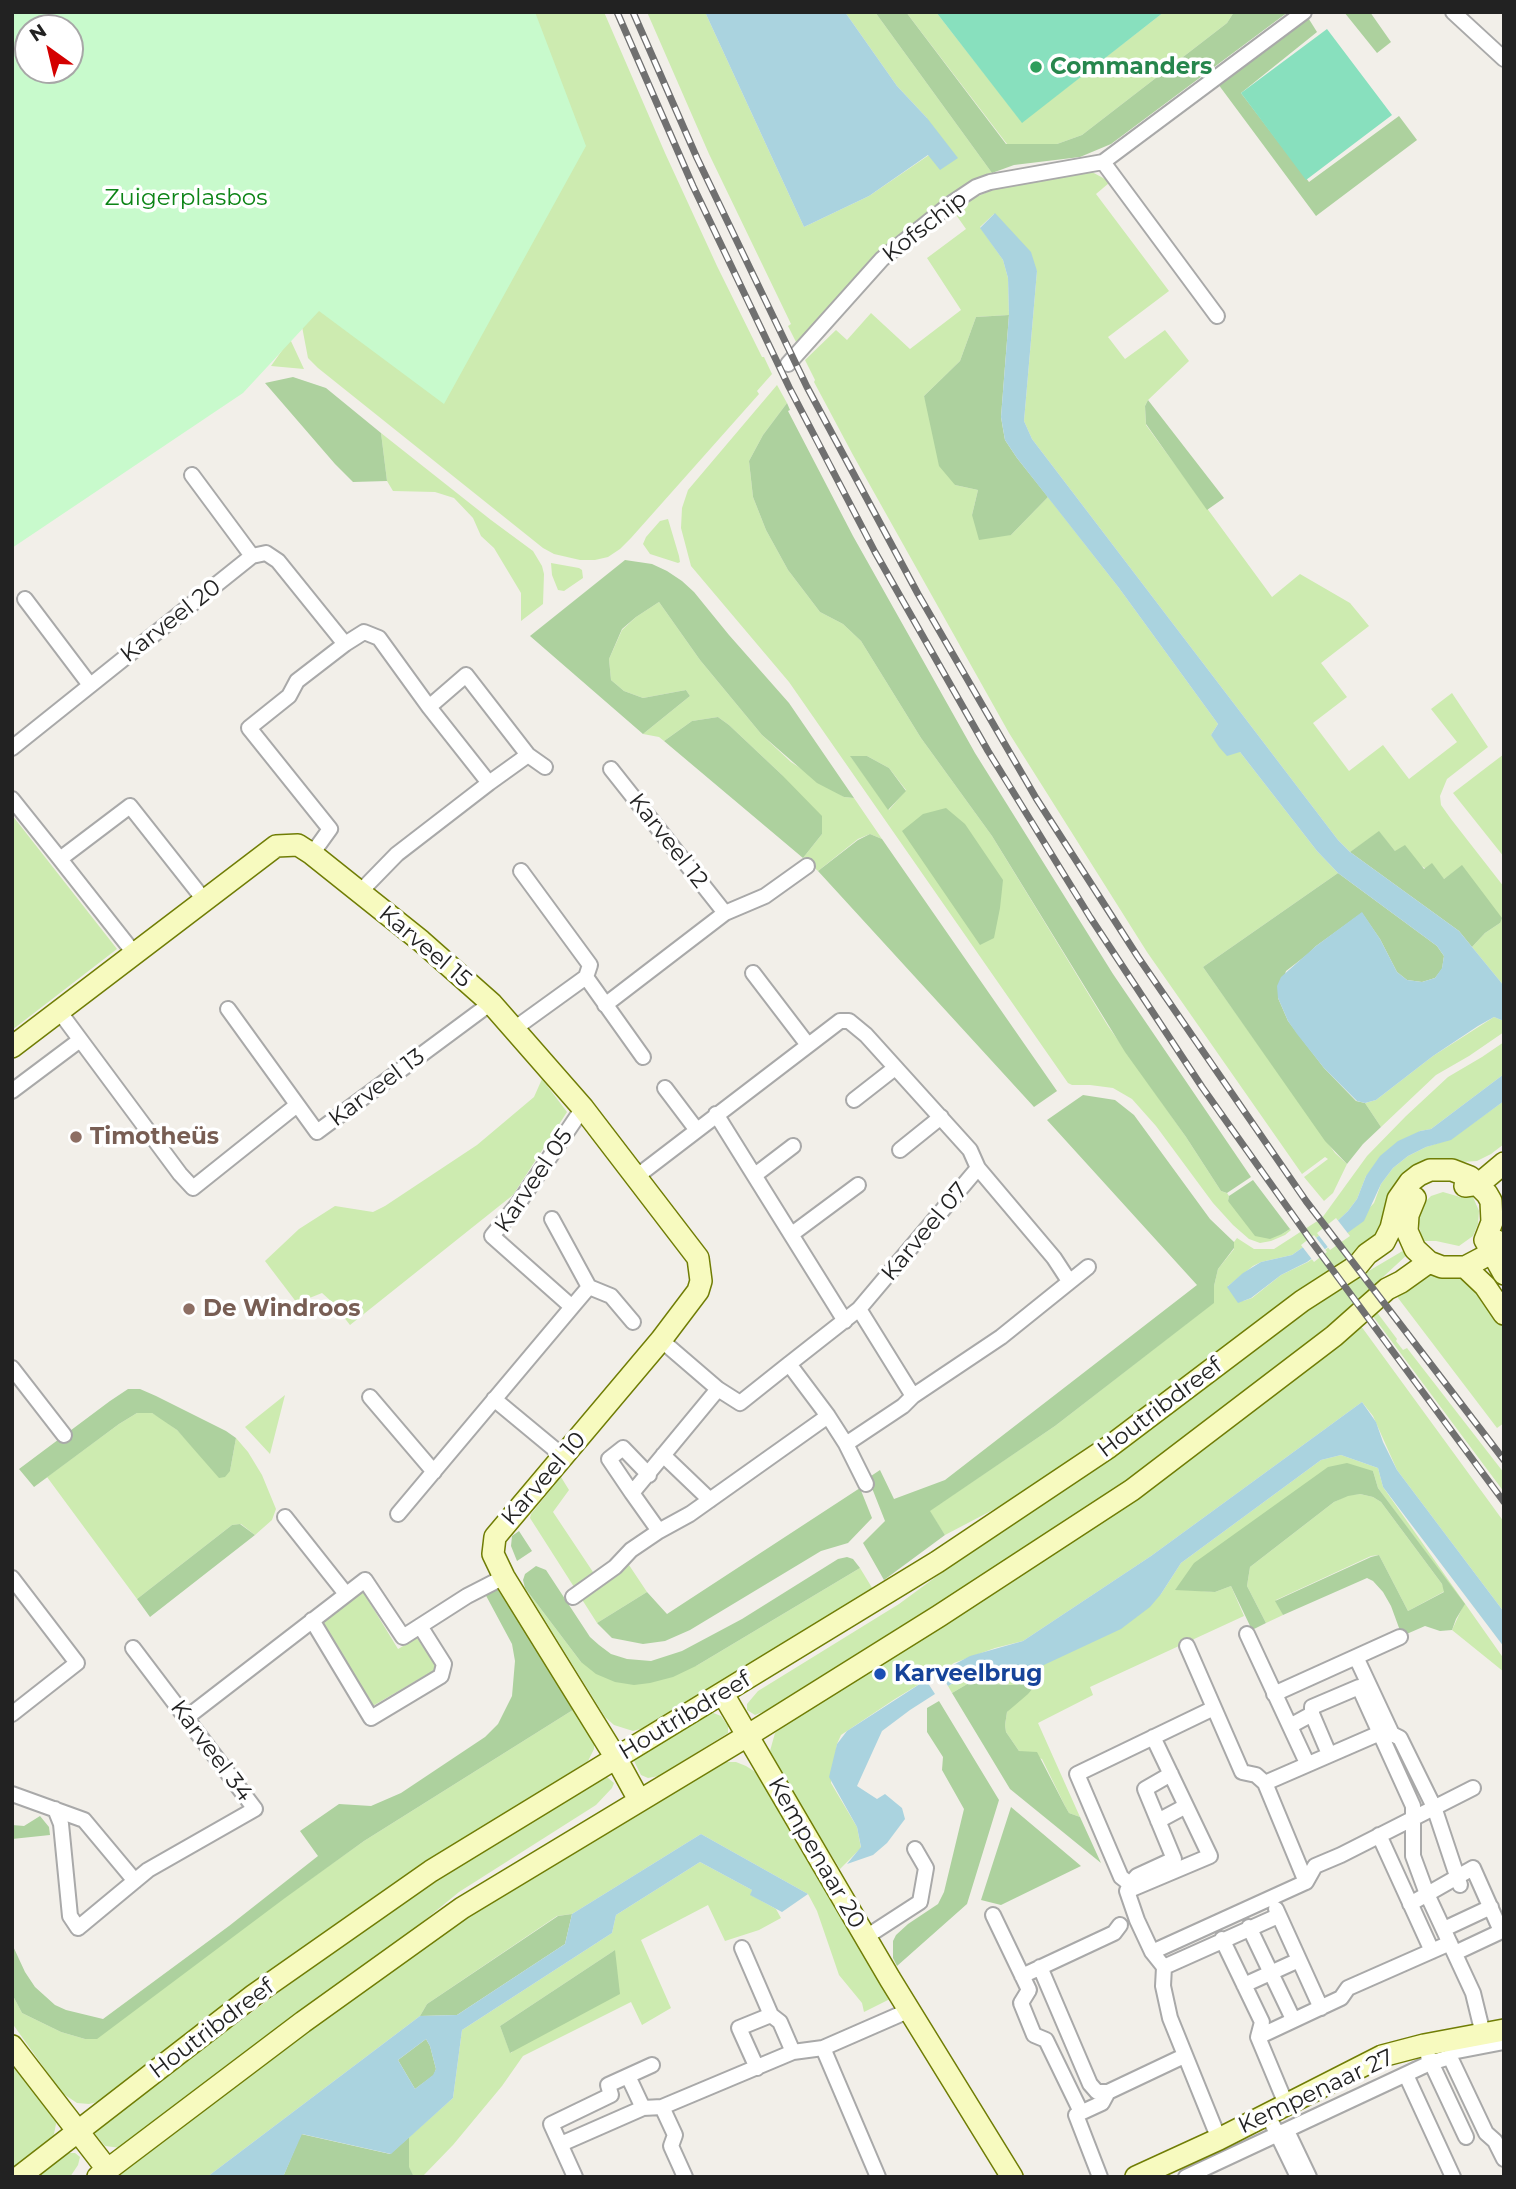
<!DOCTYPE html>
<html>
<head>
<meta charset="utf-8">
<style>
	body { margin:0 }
	#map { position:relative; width:1516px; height:2189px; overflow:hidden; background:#f2efe9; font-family:Montserrat,sans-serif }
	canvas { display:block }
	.frame { position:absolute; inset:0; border:14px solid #222; pointer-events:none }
	.north { position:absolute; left:14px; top:14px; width:70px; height:70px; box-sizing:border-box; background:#fff; border:2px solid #a7a7a7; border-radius:50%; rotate:326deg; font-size:19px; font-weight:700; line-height:28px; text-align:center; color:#222 }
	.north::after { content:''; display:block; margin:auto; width:24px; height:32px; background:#d40000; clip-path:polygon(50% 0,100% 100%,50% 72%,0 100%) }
</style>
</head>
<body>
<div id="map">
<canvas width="1516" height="2189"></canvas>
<div class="frame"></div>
<div class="north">N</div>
</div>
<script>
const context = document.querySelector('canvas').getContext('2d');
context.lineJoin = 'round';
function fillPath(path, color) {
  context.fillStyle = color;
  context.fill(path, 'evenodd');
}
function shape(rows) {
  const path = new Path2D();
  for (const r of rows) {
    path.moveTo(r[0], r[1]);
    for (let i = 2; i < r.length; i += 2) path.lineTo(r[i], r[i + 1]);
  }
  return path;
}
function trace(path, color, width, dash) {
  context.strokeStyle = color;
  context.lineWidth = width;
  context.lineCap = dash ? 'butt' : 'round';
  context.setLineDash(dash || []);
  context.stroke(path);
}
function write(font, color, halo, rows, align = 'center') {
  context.font = font + ' Montserrat,sans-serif';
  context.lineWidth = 7;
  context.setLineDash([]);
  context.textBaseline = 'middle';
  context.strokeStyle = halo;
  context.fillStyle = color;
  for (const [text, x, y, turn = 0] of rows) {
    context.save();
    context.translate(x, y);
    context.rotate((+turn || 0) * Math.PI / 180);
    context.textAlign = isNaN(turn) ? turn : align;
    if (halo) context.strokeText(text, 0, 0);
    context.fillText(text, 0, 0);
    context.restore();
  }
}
fillPath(shape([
	[524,12,604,12,665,153,717,266,762,357,764,357,772,374,757,391,759,394,631,538,620,549,608,557,595,560,580,560,554,554,543,548,318,368,308,358,300,316],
	[647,12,705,12,804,227,869,196,929,155,927,118,897,86,845,12,875,12,992,173,972,181,877,253,798,346,788,326,791,324,709,154],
	[906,12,936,12,1022,122,1164,12,1234,12,1227,23,1082,135,1057,144,1007,144],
	[1092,172,1105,179,1109,183,1096,194,1169,291,1108,337,1125,359,1165,330,1189,361,1148,400,1145,406,1146,425,1272,597,1300,574,1350,603,1369,626,1321,663,1347,697,1313,723,1349,771,1383,745,1409,779,1457,742,1431,709,1452,693,1488,747,1447,779,1440,796,1441,805,1451,819,1504,887,1504,986,1472,947,1485,933,1500,923,1462,866,1444,879,1395,851,1379,832,1350,852,1338,840,1032,439,1024,421,1037,271,994,214,980,227,1003,260,1008,278,1009,315,976,317,960,361,924,396,955,485,978,490,972,515,1011,535,1048,497,1119,588,1218,724,1211,735,1240,752,1317,851,1338,873,1203,967,1335,1153,1347,1164,1333,1193,1324,1201,1304,1177,1328,1159,1325,1157,1302,1174,1147,952,1009,733,853,455,814,382,815,380,805,360,836,330,847,340,871,313,910,349,961,310,927,258,966,229,954,212,976,197,999,187,1064,175],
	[290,339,304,369,271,366],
	[777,385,787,403,763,435,749,461,753,497,766,530,788,570,820,612,843,624,861,641,921,738,992,836,1108,1026,1186,1137,1221,1191,1227,1193,1229,1196,1228,1201,1282,1234,1290,1229,1291,1230,1285,1235,1271,1241,1260,1243,1249,1239,1233,1225,1213,1203,1156,1126,1132,1099,1113,1088,1090,1085,1072,1085,1068,1083,789,682,691,566,681,528,682,508,688,490],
	[867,756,889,768,906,790,889,810,851,757],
	[381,433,491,520,533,551,542,566,544,574,543,604,521,621,521,593,494,548,481,536,473,518,454,498,435,492,393,491,387,481],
	[668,519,679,556,680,562,678,563,650,554,643,544,646,537,660,521],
	[551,563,579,568,582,570,583,578,564,591,558,590,552,575],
	[659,602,700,660,762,735,791,762,844,797,854,798,882,839,870,834,858,839,818,871,803,858,822,834,781,774,729,725,718,717,692,721,664,741,659,737,643,734,690,696,686,690,643,698,624,691,611,680,609,659,622,630,636,617],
	[1504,754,1504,857,1453,793],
	[12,815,117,949,12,1030],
	[1494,1017,1504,1021,1504,1032,1469,1056,1436,1075,1381,1127,1365,1103,1376,1100,1433,1056],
	[1504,1042,1504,1074,1431,1129,1420,1131,1366,1176,1357,1199,1348,1211,1330,1228,1292,1255,1261,1262,1253,1266,1228,1286,1243,1301,1252,1298,1281,1275,1308,1262,1339,1240,1374,1203,1381,1184,1393,1168,1408,1156,1426,1147,1451,1139,1504,1101,1504,1144,1491,1154,1477,1161,1431,1164,1379,1233,1369,1244,1163,1396,1029,1491,945,1535,929,1511,1055,1426,1213,1303,1214,1286,1218,1269,1234,1249,1234,1242,1237,1238,1254,1249,1274,1249,1322,1218,1367,1156,1406,1116,1448,1077,1482,1057],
	[542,1079,567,1112,513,1195,350,1325,332,1302,322,1293,297,1303,265,1261,299,1229,335,1206,373,1212,385,1206,477,1145,534,1097],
	[1443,1192,1460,1197,1473,1197,1479,1211,1478,1224,1473,1236,1459,1246,1436,1241,1424,1241,1421,1235,1418,1217,1421,1206,1431,1196],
	[1406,1249,1409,1253,1331,1325,1153,1462,1094,1503,898,1630,768,1710,755,1715,747,1710,747,1704,758,1691,899,1604,948,1568,1053,1497,1218,1377,1295,1318,1338,1289],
	[1429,1274,1460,1277,1473,1285,1504,1323,1504,1423,1497,1428,1395,1294],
	[1376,1311,1397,1339,1396,1341,1403,1350,1407,1348,1504,1473,1504,1492,1372,1315],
	[1361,1326,1504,1522,1504,1612,1397,1470,1373,1416,1362,1402,1151,1556,1023,1641,995,1648,954,1663,895,1699,841,1735,837,1744,831,1783,857,1827,861,1848,840,1869,773,1762,770,1751,775,1733,793,1719,1005,1587,1122,1508,1212,1444],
	[285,1395,270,1454,245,1427],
	[137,1413,152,1413,161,1418,177,1430,195,1449,230,1471,236,1438,248,1452,262,1475,276,1509,272,1520,255,1535,241,1524,232,1525,137,1599,47,1477,119,1424],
	[1341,1455,1378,1468,1383,1487,1504,1659,1504,1672,1452,1630,1464,1604,1378,1488,1373,1471,1176,1589,1215,1592,1231,1586,1244,1616,1090,1687,1093,1695,1038,1723,1080,1817,1069,1813,1065,1806,1042,1759,1019,1751,1006,1732,1005,1725,1007,1712,1011,1707,1014,1685,969,1683,952,1693,948,1686,971,1673,1031,1671,1161,1594,1181,1563,1321,1460],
	[561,1477,569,1490,553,1512,599,1581,627,1562,647,1592,597,1623,530,1518,531,1514],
	[1360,1494,1373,1497,1381,1502,1442,1584,1445,1591,1408,1611,1379,1555,1371,1556,1276,1600,1283,1615,1266,1623,1247,1586,1250,1567,1334,1502,1348,1495],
	[860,1568,874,1591,647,1727,633,1731,614,1725,605,1717,525,1588,581,1662,696,1666],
	[362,1590,398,1649,417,1638,438,1668,371,1707,320,1621],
	[576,1708,594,1741,594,1749,588,1761,470,1836,101,2101,89,2104,77,2103,62,2093,12,2023,12,1994,22,2013,61,2032,85,2039,364,1841],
	[711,1712,721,1716,728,1726,728,1733,659,1776,648,1778,641,1775,633,1759],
	[726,1762,736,1762,746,1766,757,1773,791,1834,888,1993,890,1999,864,2012,862,2003,839,1975,817,1911,808,1894,701,1834,572,1914,557,1916,427,2004,420,2016,207,2177,116,2177,334,2012,475,1912,714,1765],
	[607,1777,614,1783,612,1788,596,1805,459,1892,397,1943,121,2148,105,2146,95,2134,97,2128,326,1957,461,1863,602,1778],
	[700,1862,752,1890,751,1895,776,1909,781,1918,759,1930,725,1941,708,1905,641,1940,671,2008,642,2025,631,2002,523,2056,502,2086,453,2145,422,2177,414,2177,409,2168,409,2137,453,2098,462,2030,612,1933,616,1915],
	[615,1950,511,2053,510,2052,500,2026],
	[12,2057,55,2117,56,2124,54,2134,49,2142,12,2171],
	[69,2153,75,2153,80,2157,78,2165,70,2177,35,2177]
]), '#cdebb0');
fillPath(shape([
	[875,12,906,12,1006,144,1057,144,1082,135,1227,23,1234,12,1288,12,1111,144,1080,157,1014,165,992,173],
	[1344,12,1370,12,1391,42,1377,53],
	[1307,16,1317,32,1241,93,1309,182,1399,116,1417,140,1316,216,1218,84],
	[1009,315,1001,417,1003,429,1005,440,1017,458,1048,497,1011,535,979,540,972,515,978,490,955,485,939,466,924,396,960,361,976,317],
	[293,377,326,388,381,433,387,481,353,482,335,464,265,383],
	[1148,400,1224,498,1207,510,1146,424,1145,406],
	[787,403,790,410,788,411,853,536,975,753,1113,974,1251,1177,1227,1193,1221,1191,1186,1137,1125,1052,992,836,921,738,861,641,843,624,820,612,788,570,766,530,753,497,749,461,763,435],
	[625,560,652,564,667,571,682,581,694,592,729,635,789,703,854,798,844,797,817,783,762,735,700,660,659,602,636,617,622,629,609,659,611,680,624,691,643,698,686,690,690,696,643,734,530,636],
	[718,717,729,725,781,774,822,816,822,834,803,858,664,741,692,721],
	[850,756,867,756,889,768,906,791,888,810],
	[946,808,965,824,1003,880,1000,908,994,938,980,945,902,831,923,814],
	[1379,831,1395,851,1405,845,1424,869,1432,863,1444,879,1462,865,1502,918,1500,923,1485,933,1472,947,1459,931,1350,852],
	[870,834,882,839,1057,1091,1034,1107,818,871,858,840],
	[1338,873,1437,946,1444,956,1442,969,1435,978,1422,982,1407,980,1397,972,1380,939,1362,913,1316,946,1308,954,1286,971,1278,998,1288,1021,1324,1068,1356,1101,1365,1103,1381,1127,1363,1144,1347,1164,1325,1141,1203,967],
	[1083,1095,1115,1100,1134,1115,1210,1219,1234,1242,1234,1248,1218,1269,1214,1286,1214,1303,1055,1426,930,1511,945,1535,884,1580,863,1543,885,1521,868,1478,880,1470,894,1499,945,1480,1197,1285,1047,1120],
	[1253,1180,1290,1229,1282,1234,1270,1239,1255,1236,1228,1201,1229,1196],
	[128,1389,140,1389,156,1396,226,1431,236,1438,230,1471,225,1477,219,1478,177,1430,152,1413,137,1413,119,1424,34,1487,19,1469,110,1401],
	[1347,1463,1373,1471,1378,1488,1465,1604,1456,1619,1452,1630,1440,1631,1425,1626,1402,1636,1391,1606,1383,1592,1373,1581,1367,1578,1283,1615,1275,1601,1371,1557,1379,1555,1408,1611,1444,1592,1442,1584,1381,1502,1373,1497,1360,1494,1348,1496,1334,1502,1250,1567,1247,1586,1266,1623,1252,1630,1231,1586,1215,1592,1175,1590,1194,1563,1328,1467],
	[860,1488,872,1518,848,1543,821,1551,690,1630,665,1641,643,1644,612,1638,597,1623,647,1592,667,1614],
	[240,1524,255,1535,150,1617,137,1599,232,1525],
	[519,1531,532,1551,517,1561,511,1546,512,1536],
	[847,1557,853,1559,860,1568,696,1666,673,1677,650,1683,634,1685,615,1682,596,1674,581,1662,525,1588,523,1580,525,1574,536,1566,546,1570,590,1637,599,1645,611,1654,627,1659,651,1661,682,1651,742,1619,838,1559],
	[483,1590,498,1590,576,1708,364,1841,285,1898,97,2039,85,2039,61,2032,22,2013,12,1994,12,1944,25,1972,35,1987,55,2005,66,2010,103,2019,229,1926,318,1856,300,1831,339,1804,371,1806,401,1793,485,1737,498,1724,512,1696,515,1661,512,1644],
	[1032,1680,1033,1688,1028,1694,1007,1712,1005,1725,1006,1732,1019,1751,1037,1752,1065,1806,1069,1813,1080,1817,1101,1863,1010,1789,952,1693,969,1683,1014,1685],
	[939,1701,999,1800,967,1904,897,1966,893,1958,893,1941,896,1935,908,1924,938,1904,944,1892,964,1809,942,1770,943,1757,927,1732,927,1708],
	[1011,1807,1081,1866,1001,1905,981,1900],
	[40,1816,49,1827,50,1835,12,1839,12,1825,24,1826],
	[572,1914,565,1944,457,2015,420,2016,427,2004,558,1916],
	[615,1950,620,1994,510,2053,500,2026],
	[426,2039,430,2046,436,2069,434,2075,415,2089,398,2060],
	[301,2134,390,2154,409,2137,409,2167,414,2177,283,2177]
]), '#add19e');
fillPath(shape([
	[12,12,535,12,586,146,444,404,319,311,243,393,12,548],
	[28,28,70,28,70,70,28,70]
]), '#c8facc');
fillPath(shape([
	[936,12,1164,12,1022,123],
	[1327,29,1392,115,1306,180,1241,93]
]), '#88e0be');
fillPath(shape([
	[705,12,845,12,897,86,927,118,958,158,940,170,928,155,869,196,804,227],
	[995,213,1031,252,1037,271,1024,421,1032,439,1338,840,1350,852,1459,931,1504,986,1504,1021,1494,1017,1478,1026,1433,1056,1376,1100,1365,1103,1357,1101,1324,1068,1297,1034,1288,1021,1278,998,1277,986,1281,977,1316,946,1362,912,1380,939,1397,972,1407,980,1422,982,1435,978,1442,968,1444,956,1437,946,1338,873,1317,851,1240,752,1227,756,1219,747,1211,735,1218,724,1119,588,1017,458,1005,440,1001,417,1009,315,1008,278,1003,260,980,228],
	[1504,1074,1504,1101,1451,1140,1426,1147,1408,1156,1393,1168,1381,1184,1364,1221,1307,1262,1281,1275,1251,1298,1238,1303,1227,1287,1243,1273,1261,1262,1292,1255,1330,1228,1348,1211,1357,1199,1366,1176,1380,1156,1398,1141,1420,1131,1431,1129],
	[1362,1402,1376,1422,1383,1442,1397,1470,1504,1612,1504,1647,1383,1487,1378,1468,1341,1455,1321,1460,1181,1563,1161,1594,1150,1607,1121,1629,1031,1671,971,1673,948,1686,940,1672,970,1656,1023,1641,1151,1556],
	[926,1680,935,1694,910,1710,882,1731,857,1786,877,1799,885,1794,902,1808,905,1819,887,1843,873,1855,847,1864,861,1847,857,1827,829,1777,837,1744,847,1731],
	[701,1834,808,1894,782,1912,750,1895,752,1890,700,1862,616,1915,612,1933,462,2030,453,2098,391,2154,302,2134,283,2177,207,2177,420,2016,457,2015,565,1944,572,1914],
	[426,2039,430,2046,436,2069,433,2075,415,2089,398,2060]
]), '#aad3df');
fillPath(shape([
	[1336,1218,1350,1236,1330,1250,1317,1233],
	[1314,1235,1327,1252,1314,1262,1301,1245]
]), '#f2efe9');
const street = shape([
	[1453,12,1504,59],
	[1103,162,1217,316],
	[788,364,882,259,952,203,976,187,990,182,1103,162,1304,12],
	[192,475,252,556],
	[25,599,90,685],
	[429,707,466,675,528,755,545,767],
	[12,748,252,556,266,553,278,561,345,644,364,632,379,638,429,707,489,783,397,854,359,893],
	[489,783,528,755],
	[12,799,60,859],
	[312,854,330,829,249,728,289,696,297,681,345,644],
	[521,871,590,965,586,977,643,1057],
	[725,913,765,896,807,866],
	[134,953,60,859,130,806,205,901],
	[753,973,808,1045],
	[605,1005,725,913,611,769],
	[228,1009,317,1132,491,1003],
	[59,1011,180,1174,193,1188,297,1105],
	[514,1029,586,977],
	[665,1088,696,1129],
	[12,1091,80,1040],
	[854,1100,895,1068],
	[716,1114,845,1321],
	[900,1150,941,1117],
	[755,1175,793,1146],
	[636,1177,840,1021,849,1021,866,1035,970,1150,978,1168],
	[552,1219,589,1287,572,1307,492,1236,518,1204,583,1108],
	[792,1234,858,1185],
	[589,1287,611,1296,633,1322],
	[859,1309,913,1396],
	[661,1340,718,1389,740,1403,789,1364,828,1416,690,1514,659,1531,632,1493,718,1389],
	[789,1364,859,1309,978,1168,1054,1258,1069,1281],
	[12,1368,64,1435],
	[370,1397,434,1472],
	[494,1399,564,1457],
	[828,1416,846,1444,866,1484],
	[846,1444,903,1406,913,1396,1001,1337,1088,1267],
	[663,1455,710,1500],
	[632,1493,609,1459,623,1448,649,1475],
	[398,1514,572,1307],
	[285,1517,346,1594],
	[12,1578,77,1663,12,1714],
	[573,1597,615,1567,631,1550,659,1531],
	[312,1620,371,1718,441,1676,444,1664,420,1626],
	[1247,1634,1307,1763],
	[1187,1646,1242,1772,1256,1775,1265,1783,1306,1882],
	[1356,1657,1392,1734,1400,1738,1434,1807,1460,1885],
	[1274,1694,1400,1637],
	[1312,1714,1312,1707,1359,1687,1413,1806,1413,1856,1427,1894,1473,1993,1483,2034],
	[186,1718,365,1580,403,1637,467,1596,504,1577],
	[1290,1726,1312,1714,1329,1754],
	[1171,1774,1145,1789,1174,1859,1137,1876,1130,1884,1127,1891,1137,1920,1152,1952,1164,1967,1163,1986,1170,2018,1219,2139],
	[1265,1783,1380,1733],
	[12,1794,84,1820,135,1881],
	[55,1809,61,1824,70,1916,78,1928,148,1870,255,1809,133,1648],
	[1158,1821,1186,1806],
	[1379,1835,1432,1951],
	[1130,1884,1121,1877,1077,1774,1214,1708],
	[1127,1891,1210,1856,1153,1737],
	[1410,1904,1473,1868,1501,1931],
	[1276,1909,1321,2008],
	[993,1915,1029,1990,1021,2003,1034,2035,1046,2040,1081,2112],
	[1249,1927,1293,2019],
	[1444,1929,1491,1907],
	[866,1937,920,1902,926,1868,915,1849],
	[1222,1939,1262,2022,1258,2037,1286,2104],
	[742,1948,771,2015,780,2022,793,2052],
	[1152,1952,1306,1882,1315,1866,1341,1855,1473,1788],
	[1455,1953,1504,1930],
	[1040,1967,1090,2084,1097,2092,1108,2092,1184,2056],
	[1164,1967,1278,1916],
	[1022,1976,1114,1933,1120,1925],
	[1244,1985,1299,1960],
	[1258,2037,1341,1998,1348,1988,1450,1943],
	[823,2048,878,2177],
	[1428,2056,1466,2137],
	[1450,2057,1486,2133,1495,2141,1504,2159],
	[757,2068,739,2028,771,2015],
	[1406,2075,1453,2177],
	[628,2076,643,2108],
	[662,2107,675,2135,671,2146,685,2177],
	[1267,2113,1298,2177],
	[1287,2131,1309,2177],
	[561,2144,643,2108,662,2107,793,2052,823,2048,910,2010],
	[575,2177,551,2124,611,2095,608,2085,652,2065],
	[1100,2177,1076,2115,1102,2103,1108,2092],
	[1186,2177,1430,2063,1450,2057,1452,2052,1504,2042]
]);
const secondary = shape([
	[12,1047,276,846,298,845,312,854,421,941,491,1003,583,1108,698,1258,701,1281,698,1291,661,1340,495,1537,493,1554,504,1577,616,1758,639,1800],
	[1465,1186,1479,1184,1504,1163],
	[1415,1198,1408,1215,1407,1231,1415,1249,1429,1262,1442,1267,1465,1267,1484,1257,1497,1241],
	[1465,1267,1485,1286,1504,1314],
	[723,1694,890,1979,1012,2177],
	[12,2046,107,2169],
	[19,2177,254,1995,431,1871,937,1562,1109,1447,1302,1301,1358,1265,1367,1254,1384,1242,1391,1228,1398,1199,1410,1182,1419,1175,1430,1170,1452,1170,1470,1177,1487,1194,1491,1201,1492,1222,1485,1240,1504,1274],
	[98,2177,303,2022,462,1908,747,1736,939,1616,1132,1490,1334,1336,1387,1289,1401,1282,1429,1262],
	[1136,2177,1219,2139,1382,2056,1424,2045,1504,2030]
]);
trace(street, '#a9a9a9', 18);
trace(secondary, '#707d05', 24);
trace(street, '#fff', 14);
trace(secondary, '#f7fabf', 21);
const rail = shape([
	[617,12,693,186,789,387,875,552,988,751,1090,917,1202,1087,1312,1242,1504,1502],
	[633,12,697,158,807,387,918,594,1036,798,1138,957,1306,1201,1504,1460]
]);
trace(rail, '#707070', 7);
trace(rail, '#fff', 4.5, [13]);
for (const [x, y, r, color] of [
	[1036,67,7,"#2e9e5b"],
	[76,1137,7,"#8d6e63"],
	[189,1309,7,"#8d6e63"],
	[880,1674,7,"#1a4fb4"]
]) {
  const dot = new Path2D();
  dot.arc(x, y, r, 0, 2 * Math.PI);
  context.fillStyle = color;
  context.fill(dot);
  trace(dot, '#fff', 2.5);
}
write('bold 23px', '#27864d', '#fff', [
	["Commanders",1050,67]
], 'left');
write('23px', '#0c8416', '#fff', [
	["Zuigerplasbos",186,198]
]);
write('23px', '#222', '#fff', [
	["Kofschip",925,227,-38],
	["Karveel 20",171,621,-38],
	["Karveel 12",668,841,52],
	["Karveel 15",425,947,40],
	["Karveel 13",377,1088,-37],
	["Karveel 05",534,1181,-56],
	["Karveel 07",925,1232,-50],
	["Houtribdreef",1160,1408,-37],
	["Karveel 10",544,1479,-49],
	["Houtribdreef",685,1716,-31],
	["Karveel 34",211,1751,53],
	["Kempenaar 20",816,1853,60],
	["Houtribdreef",212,2029,-37],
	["Kempenaar 27",1316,2092,-25]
]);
write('bold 23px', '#785e54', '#fff', [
	["Timotheüs",90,1137],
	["De Windroos",203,1309]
], 'left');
write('bold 23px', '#164399', '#fff', [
	["Karveelbrug",894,1674]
], 'left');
</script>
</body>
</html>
